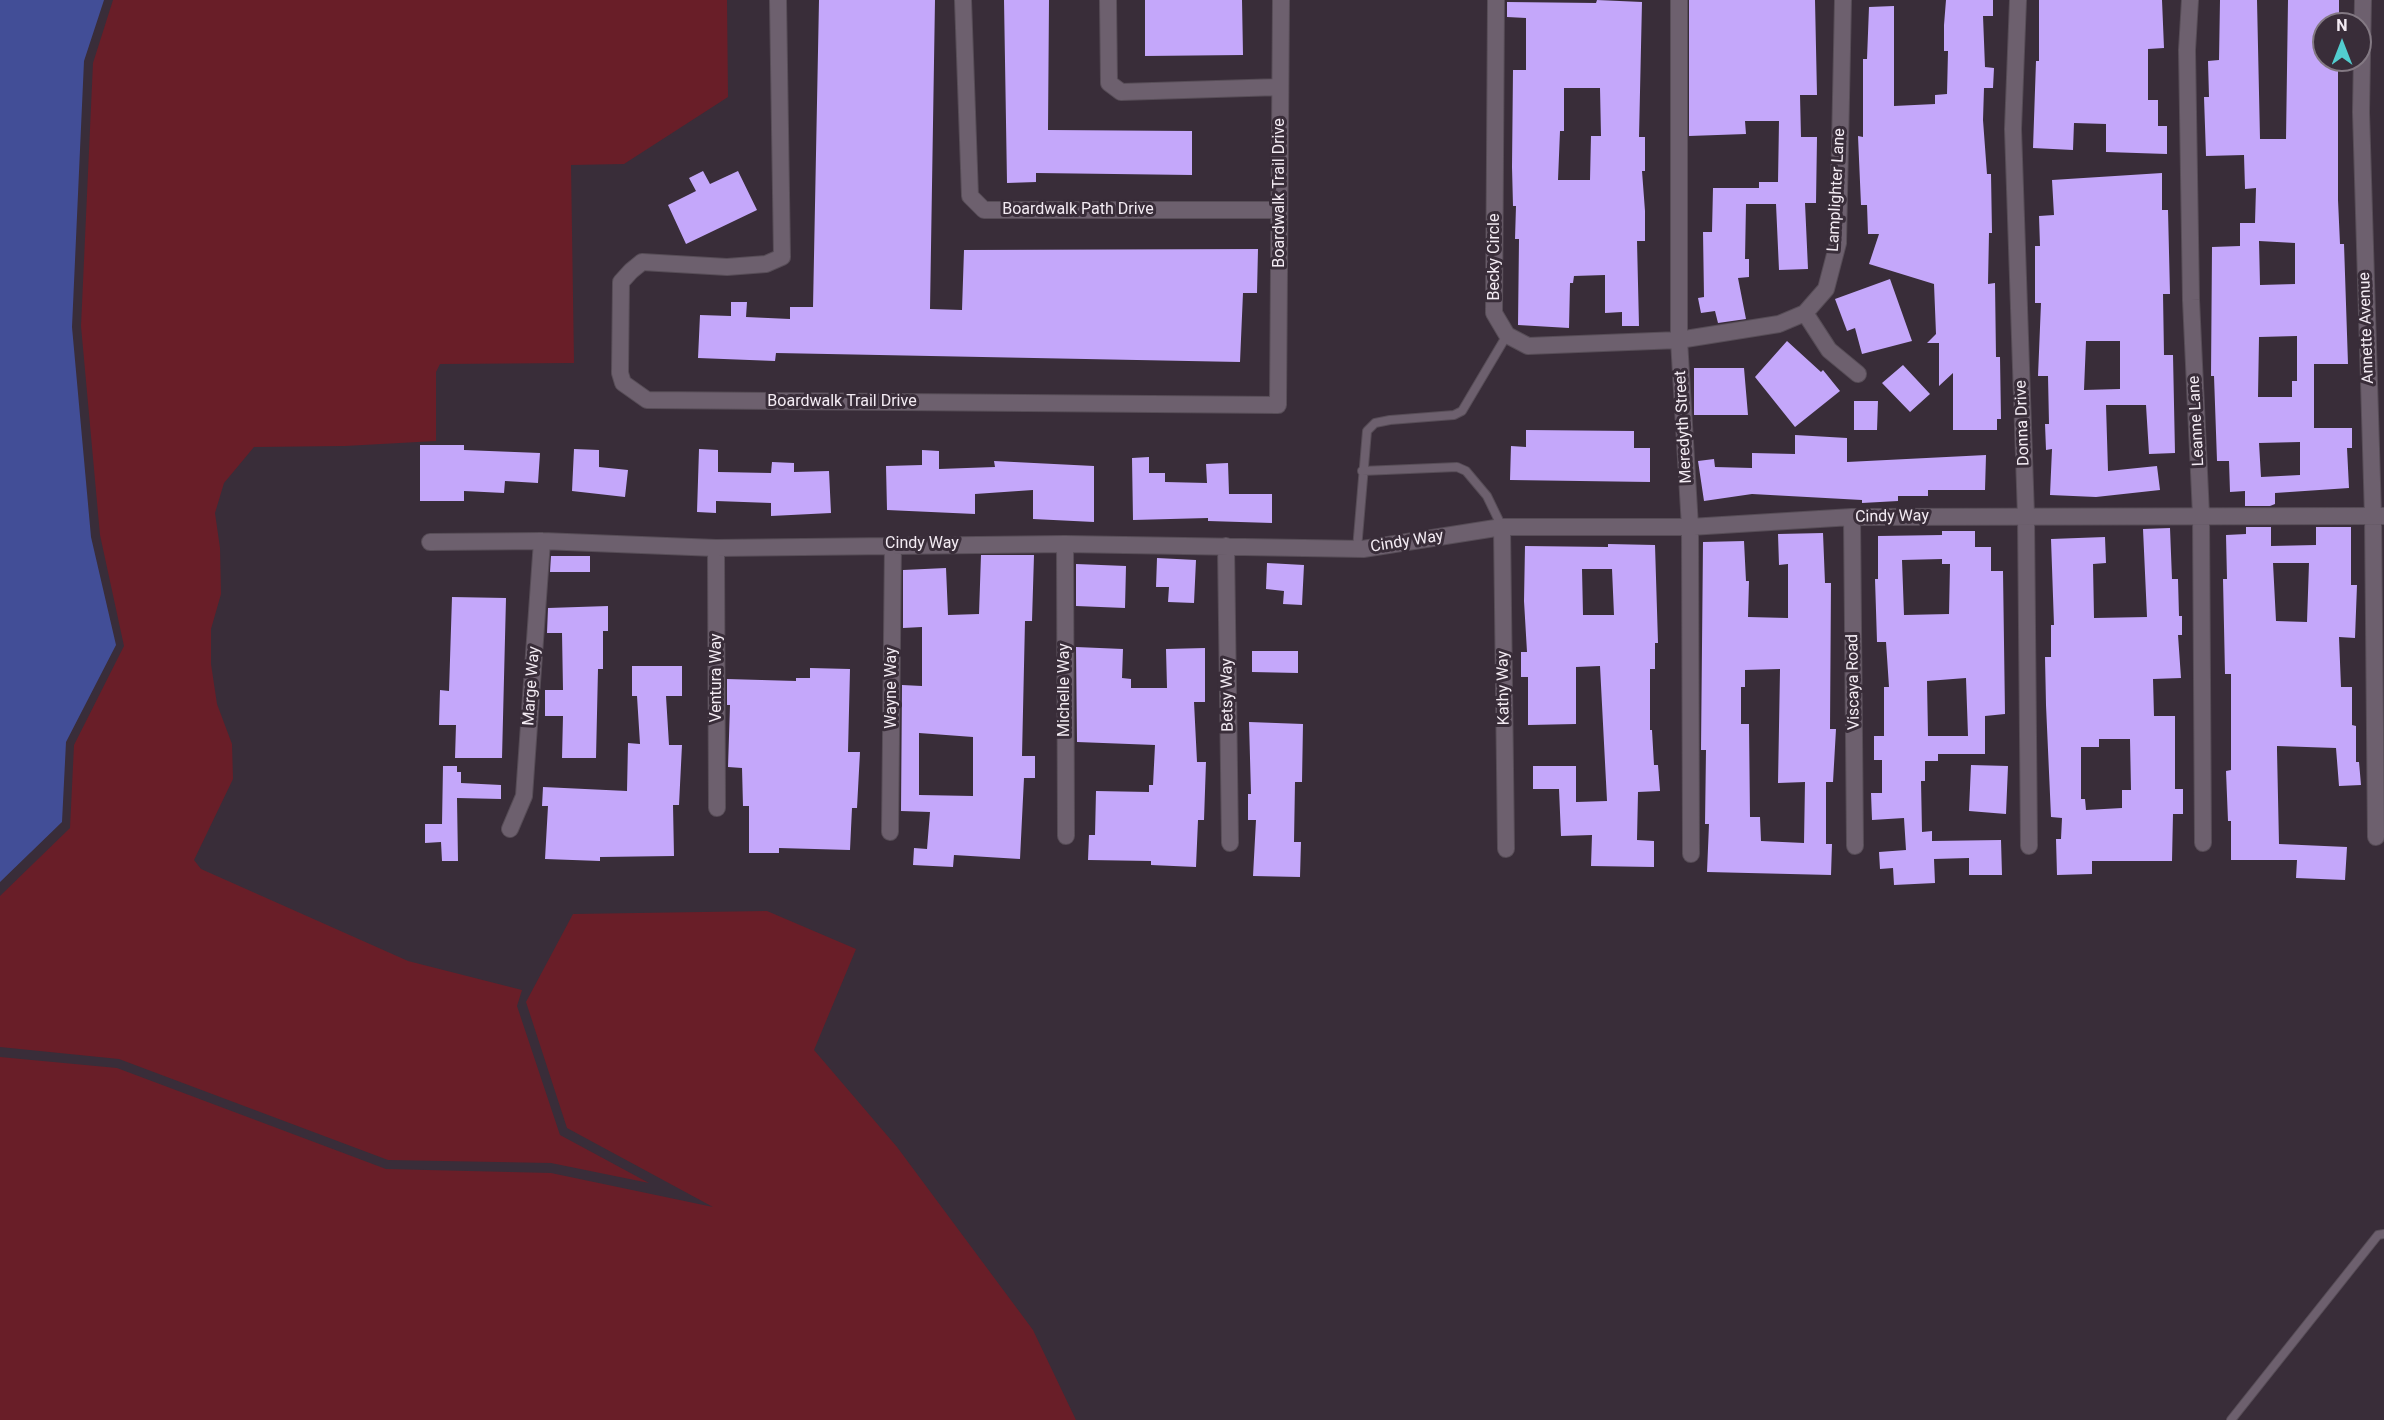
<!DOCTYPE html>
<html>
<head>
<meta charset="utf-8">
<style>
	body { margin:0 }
	#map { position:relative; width:2384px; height:1420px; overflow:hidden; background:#392d39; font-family:Roboto,sans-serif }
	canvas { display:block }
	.north { position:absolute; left:2312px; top:12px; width:60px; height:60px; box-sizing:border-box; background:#392d39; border:2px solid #837983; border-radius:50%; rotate:0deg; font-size:16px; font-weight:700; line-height:24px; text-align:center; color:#f3ebf3 }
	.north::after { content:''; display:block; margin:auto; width:21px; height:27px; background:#52cdcf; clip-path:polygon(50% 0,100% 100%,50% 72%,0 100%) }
</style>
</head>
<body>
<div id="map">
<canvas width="2384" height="1420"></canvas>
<div class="north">N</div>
</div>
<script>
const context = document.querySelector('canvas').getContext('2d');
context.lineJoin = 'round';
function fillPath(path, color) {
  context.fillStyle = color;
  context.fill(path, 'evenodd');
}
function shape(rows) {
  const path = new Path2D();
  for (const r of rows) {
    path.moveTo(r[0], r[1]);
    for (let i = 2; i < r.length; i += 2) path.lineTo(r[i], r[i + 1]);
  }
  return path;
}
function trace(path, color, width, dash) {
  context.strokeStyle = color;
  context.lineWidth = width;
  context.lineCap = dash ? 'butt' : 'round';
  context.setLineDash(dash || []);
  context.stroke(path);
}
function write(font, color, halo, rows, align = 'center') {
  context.font = font + ' Roboto,sans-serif';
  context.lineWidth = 6;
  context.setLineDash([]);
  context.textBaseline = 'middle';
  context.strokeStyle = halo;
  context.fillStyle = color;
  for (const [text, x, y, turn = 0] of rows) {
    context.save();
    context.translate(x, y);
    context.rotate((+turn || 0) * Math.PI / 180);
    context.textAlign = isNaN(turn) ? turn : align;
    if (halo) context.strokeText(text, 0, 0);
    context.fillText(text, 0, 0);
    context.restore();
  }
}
fillPath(shape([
	[113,0,727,0,728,97,624,164,571,165,574,363,440,364,436,372,436,441,345,446,254,447,224,483,215,513,220,548,221,594,211,629,211,664,217,704,232,744,233,779,194,860,201,869,408,961,522,990,517,1006,560,1135,649,1183,551,1163,388,1160,119,1059,0,1047,0,896,70,828,74,745,124,646,100,535,81,326,93,63],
	[767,911,856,949,814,1050,897,1147,1033,1330,1076,1420,0,1420,0,1057,117,1068,386,1169,551,1173,713,1207,567,1128,526,1002,573,914]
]), '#691e28');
fillPath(shape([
	[0,0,104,0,84,61,72,327,91,537,116,645,66,742,62,822,0,882]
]), '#424e97');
fillPath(shape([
	[819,0,935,0,930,309,962,310,964,250,1258,249,1257,293,1243,293,1240,362,776,353,775,361,698,358,700,315,731,316,731,302,747,302,746,317,790,319,790,307,813,307],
	[1004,0,1049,0,1048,130,1192,131,1192,175,1036,173,1036,182,1007,183],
	[1145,0,1242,0,1243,55,1145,56],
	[1597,0,1642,2,1639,137,1645,137,1645,171,1642,171,1645,211,1645,241,1637,241,1639,326,1622,326,1622,312,1605,313,1605,275,1574,276,1573,283,1570,283,1569,328,1518,325,1519,239,1515,239,1516,206,1513,206,1512,167,1513,70,1526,70,1526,18,1507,17,1507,2,1596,3],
	[1564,88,1600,88,1601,136,1591,136,1590,180,1558,180,1560,131,1564,131],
	[1689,0,1815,0,1817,95,1800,95,1801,137,1817,137,1816,203,1805,203,1808,269,1779,270,1776,204,1746,204,1745,259,1749,259,1749,277,1738,278,1746,319,1718,323,1715,311,1701,313,1698,298,1704,297,1703,232,1712,232,1713,188,1759,188,1759,182,1778,182,1779,121,1745,121,1746,134,1689,136],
	[1946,0,1993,0,1993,16,1983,16,1985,67,1994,68,1993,88,1984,88,1983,120,1987,174,1991,174,1992,233,1989,233,1988,284,1995,283,1996,357,2000,357,2001,419,1997,419,1997,430,1953,430,1953,373,1939,386,1939,343,1927,343,1936,334,1934,284,1869,264,1879,234,1868,234,1867,205,1861,205,1858,136,1863,137,1863,59,1867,59,1869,7,1894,6,1894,106,1935,104,1935,95,1947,94,1948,51,1944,51,1944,25],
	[2039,0,2162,0,2164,48,2148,49,2148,100,2158,100,2158,126,2167,126,2167,154,2106,152,2106,124,2074,123,2073,150,2033,148,2036,61,2039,61],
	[2220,0,2257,0,2260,139,2286,139,2288,0,2339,0,2339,24,2324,24,2324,60,2338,60,2338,200,2340,244,2344,244,2348,364,2314,364,2314,428,2352,428,2352,448,2347,448,2349,488,2275,493,2275,504,2270,506,2245,506,2245,491,2230,492,2229,461,2217,461,2214,376,2211,376,2212,247,2240,246,2240,223,2255,223,2256,188,2245,189,2244,155,2206,156,2204,97,2209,97,2208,61,2219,60],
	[2259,241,2295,243,2295,284,2260,285],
	[2297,336,2297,381,2292,381,2292,397,2258,397,2259,337],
	[2300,442,2300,475,2261,477,2259,443],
	[703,171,710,184,738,171,757,210,686,244,668,205,696,191,689,178],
	[2162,173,2162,210,2168,210,2170,294,2163,294,2164,355,2173,355,2175,453,2149,454,2146,405,2106,405,2108,471,2157,466,2160,490,2096,497,2050,495,2052,449,2046,450,2045,424,2049,424,2048,376,2038,376,2041,303,2035,303,2035,246,2040,246,2039,216,2054,215,2052,180],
	[2086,341,2120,341,2120,389,2084,390],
	[1890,279,1912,341,1862,354,1855,328,1847,331,1835,299],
	[1787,341,1821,372,1823,370,1840,391,1795,427,1755,377],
	[1903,365,1930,394,1910,412,1882,383],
	[1694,368,1744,368,1748,415,1694,415],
	[1854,401,1878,401,1877,430,1854,430],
	[1526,430,1634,431,1634,448,1650,448,1650,482,1510,480,1511,446,1526,447],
	[1795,435,1847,438,1847,462,1986,455,1985,490,1928,490,1928,496,1898,496,1898,501,1862,503,1862,500,1752,494,1704,501,1698,461,1714,459,1715,467,1752,468,1752,453,1795,454],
	[420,445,464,445,464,450,540,453,538,483,505,481,504,493,464,491,464,501,420,501],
	[574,449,599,450,599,467,628,470,625,497,572,491],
	[699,449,718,450,718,472,771,473,772,462,794,463,794,472,829,471,831,513,771,516,771,503,716,501,716,513,697,512],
	[922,450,939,451,939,469,995,467,994,461,1094,466,1094,522,1033,519,1033,490,975,494,975,514,887,510,886,466,922,465],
	[1149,457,1149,473,1165,473,1165,482,1207,483,1206,464,1228,463,1229,494,1272,494,1272,523,1208,521,1208,518,1133,520,1132,458],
	[2246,527,2271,527,2271,546,2316,545,2316,527,2351,527,2351,585,2357,585,2355,638,2339,637,2341,687,2352,687,2352,725,2356,726,2356,762,2359,762,2361,785,2339,786,2336,748,2277,746,2277,750,2279,844,2347,847,2345,880,2296,878,2297,860,2231,860,2231,821,2228,821,2226,771,2231,770,2231,674,2225,674,2223,579,2227,579,2226,535,2246,534],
	[2273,563,2309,563,2307,622,2276,621],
	[2170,528,2172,579,2178,579,2179,616,2182,616,2182,635,2178,635,2181,678,2153,679,2154,716,2175,716,2175,789,2183,789,2183,814,2173,814,2172,861,2092,861,2092,874,2057,875,2056,839,2061,839,2062,818,2051,817,2046,705,2045,657,2051,657,2051,625,2054,625,2051,539,2105,537,2106,563,2093,564,2094,618,2147,617,2143,529],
	[2099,739,2130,739,2131,790,2122,790,2122,808,2086,810,2085,799,2081,799,2081,747,2099,747],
	[1942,531,1975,531,1975,547,1991,547,1991,571,2003,571,2005,714,1985,716,1985,754,1938,754,1938,761,1925,761,1925,781,1921,781,1922,832,1932,831,1932,841,2001,840,2002,875,1969,875,1969,858,1934,859,1935,883,1894,885,1893,868,1880,869,1879,852,1906,850,1904,818,1872,820,1871,793,1882,793,1882,760,1874,760,1874,736,1884,736,1884,687,1889,687,1886,642,1877,642,1875,579,1878,579,1878,536,1942,535],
	[1942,559,1942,564,1950,564,1949,614,1904,615,1902,560],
	[1966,678,1968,736,1928,736,1927,681],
	[1823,533,1825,583,1831,583,1830,729,1836,729,1833,782,1826,782,1826,844,1832,844,1831,875,1707,872,1709,824,1705,824,1706,750,1701,750,1703,542,1744,541,1746,581,1749,581,1748,617,1788,618,1788,564,1779,565,1778,534],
	[1780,669,1778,783,1805,782,1804,843,1761,841,1760,817,1750,817,1749,724,1741,724,1741,687,1745,687,1745,670],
	[1608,544,1655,545,1658,643,1655,643,1655,669,1650,669,1650,730,1652,730,1654,765,1658,765,1660,791,1638,792,1637,840,1654,841,1654,867,1591,866,1592,835,1561,836,1559,789,1533,789,1533,766,1576,766,1576,802,1607,801,1600,666,1576,667,1576,724,1528,725,1528,677,1521,677,1521,652,1527,652,1524,601,1525,546,1608,547],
	[1582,569,1612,569,1614,615,1583,615],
	[981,555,1034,555,1032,621,1025,621,1022,756,1035,756,1035,778,1024,778,1020,859,954,855,953,867,913,865,914,848,927,849,930,812,901,811,902,685,922,686,922,627,903,628,903,570,946,568,948,615,979,614],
	[919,733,973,737,973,796,919,795],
	[551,556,590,556,590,572,550,572],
	[1157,558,1196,560,1194,603,1168,602,1169,587,1156,587],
	[1267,563,1304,565,1302,605,1283,604,1284,591,1266,589],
	[1076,564,1126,566,1125,608,1076,606],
	[452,597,506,598,502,758,455,758,456,725,439,725,440,690,449,691],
	[608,606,608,631,603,631,603,669,598,669,596,758,562,758,563,716,545,716,545,690,563,690,562,633,547,633,548,608],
	[1076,647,1123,649,1122,678,1131,679,1131,688,1167,688,1166,649,1205,648,1205,702,1194,702,1197,762,1206,762,1204,820,1198,820,1196,867,1151,865,1151,861,1088,860,1089,835,1095,835,1096,791,1149,792,1149,785,1153,785,1155,745,1077,742],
	[1252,651,1298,651,1298,673,1252,672],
	[632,666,682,666,682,696,666,696,669,745,682,745,679,805,673,805,674,856,600,857,600,861,545,859,548,806,542,806,543,787,627,791,628,743,640,744,637,696,632,696],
	[810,668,850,669,848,752,860,752,857,808,852,808,850,850,779,848,779,853,749,853,749,806,743,806,742,768,728,767,730,705,727,705,727,679,796,681,796,678,810,678],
	[1249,722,1303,724,1302,782,1295,782,1294,842,1301,842,1300,877,1253,876,1256,820,1248,820,1248,794,1251,794],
	[1971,765,2008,766,2006,814,1969,811],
	[443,766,457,766,457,772,461,772,461,783,501,785,501,799,457,798,458,861,442,861,441,842,425,843,425,824,442,824]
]), '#c4a7fa');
const service = shape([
	[1362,471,1457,467,1466,471,1487,496,1502,527],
	[1357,549,1367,431,1375,423,1390,420,1454,415,1462,411,1507,335],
	[2231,1420,2378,1235,2384,1234]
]);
const minor = shape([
	[778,0,782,257,766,264,727,267,642,262,631,271,621,282,620,373,623,383,647,400,1278,405,1281,0],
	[963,0,970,196,984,210,1279,210],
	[1108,0,1109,83,1121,92,1280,87],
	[1496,0,1494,313,1507,335,1528,346,1679,340,1779,324,1805,313,1826,289,1838,243,1843,0],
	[1679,0,1679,340,1690,527,1691,854],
	[2018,0,2013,129,2026,516,2029,846],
	[2190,0,2187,50,2191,300,2201,515,2203,843],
	[2363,0,2361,112,2373,516,2376,837],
	[1805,313,1829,350,1858,374],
	[1852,517,1855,846],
	[1502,527,1506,849],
	[430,542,542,541,716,548,1065,544,1363,549,1502,527,1690,527,1852,517,2384,516],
	[1065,544,1066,836],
	[1226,546,1230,843],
	[716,548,717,808],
	[510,829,524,796,542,541],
	[890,832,893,544]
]);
trace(service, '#574d57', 10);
trace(minor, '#574d57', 18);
trace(service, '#6d606e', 8);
trace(minor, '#6d606e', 16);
write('16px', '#f3ebf3', '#392d39', [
	["Lamplighter Lane",1837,190,-87],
	["Boardwalk Trail Drive",1280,193,-90],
	["Boardwalk Path Drive",1078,210],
	["Becky Circle",1495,257,-90],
	["Annette Avenue",2367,328,-92],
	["Boardwalk Trail Drive",842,402],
	["Leanne Lane",2197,421,-93],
	["Donna Drive",2023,423,-92],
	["Meredyth Street",1684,427,-93],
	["Cindy Way",1892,517,-1],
	["Cindy Way",1407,542,-9],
	["Cindy Way",922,544],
	["Ventura Way",717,678,-90],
	["Viscaya Road",1854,682,-91],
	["Marge Way",532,686,-86],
	["Wayne Way",892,688,-90],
	["Kathy Way",1504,688,-91],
	["Michelle Way",1065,690,-90],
	["Betsy Way",1228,695,-91]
]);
</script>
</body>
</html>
